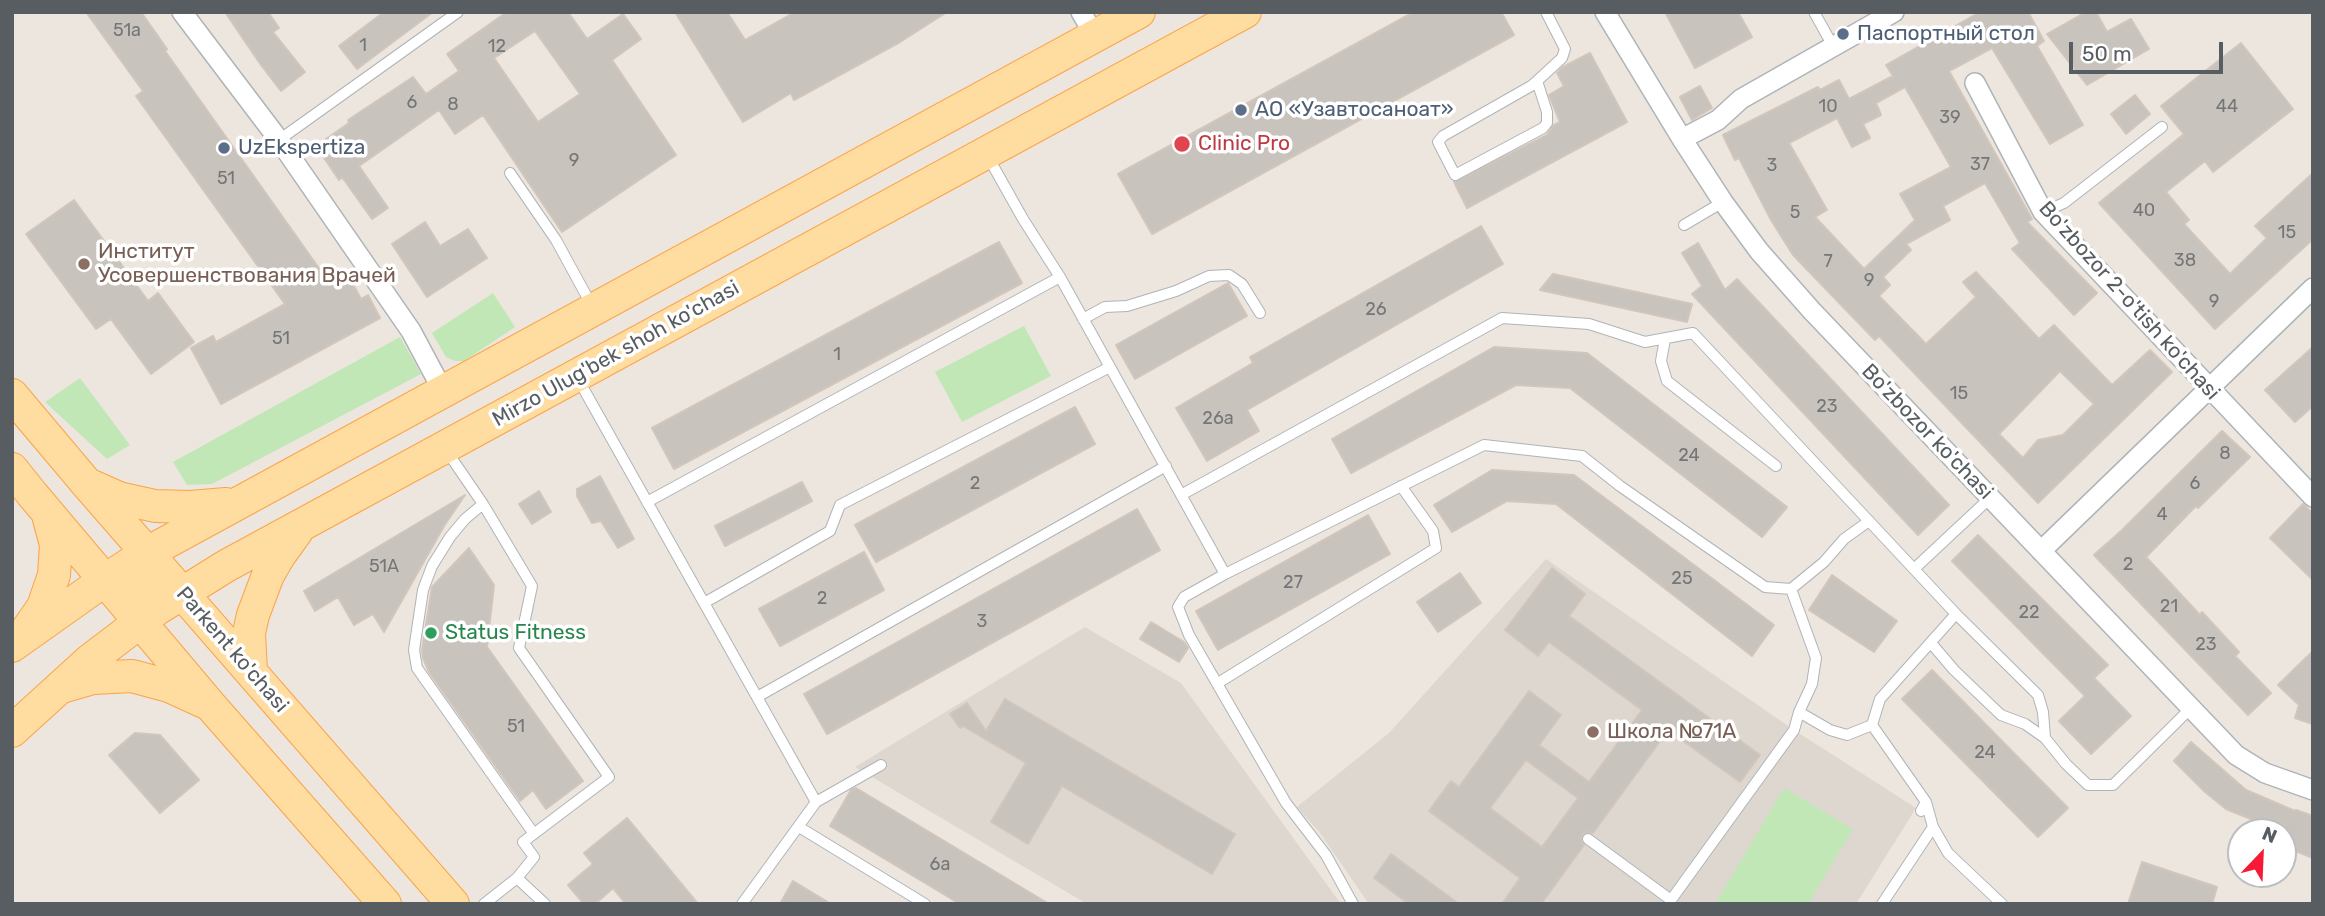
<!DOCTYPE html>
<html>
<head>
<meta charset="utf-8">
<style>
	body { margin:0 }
	#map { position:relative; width:2325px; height:916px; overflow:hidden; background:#ece6de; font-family:Rubik,sans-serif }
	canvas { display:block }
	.frame { position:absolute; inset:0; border:14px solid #575d61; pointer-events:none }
	.north { position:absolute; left:2227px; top:818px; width:70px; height:70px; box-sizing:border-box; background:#fff; border:2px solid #bcbec0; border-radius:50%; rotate:23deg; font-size:19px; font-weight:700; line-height:28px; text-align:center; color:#575d61 }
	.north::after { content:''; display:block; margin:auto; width:24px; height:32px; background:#f61a37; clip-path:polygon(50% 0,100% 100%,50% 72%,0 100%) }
	.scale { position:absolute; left:2069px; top:42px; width:154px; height:32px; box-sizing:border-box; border:4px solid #575d61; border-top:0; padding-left:9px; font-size:21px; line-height:24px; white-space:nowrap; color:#575d61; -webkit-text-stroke:5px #fff; paint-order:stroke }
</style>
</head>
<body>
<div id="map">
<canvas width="2325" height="916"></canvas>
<div class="frame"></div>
<div class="north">N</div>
<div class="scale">50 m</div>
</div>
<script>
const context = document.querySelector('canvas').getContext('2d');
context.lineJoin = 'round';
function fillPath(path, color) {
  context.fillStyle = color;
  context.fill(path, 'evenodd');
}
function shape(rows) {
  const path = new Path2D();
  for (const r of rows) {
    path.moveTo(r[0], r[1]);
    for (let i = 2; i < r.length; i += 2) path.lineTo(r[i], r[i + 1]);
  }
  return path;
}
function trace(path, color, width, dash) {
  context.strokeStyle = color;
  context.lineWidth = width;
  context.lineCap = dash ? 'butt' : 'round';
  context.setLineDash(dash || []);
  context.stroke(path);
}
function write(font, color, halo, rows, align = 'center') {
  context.font = font + ' Rubik,sans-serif';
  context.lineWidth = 7;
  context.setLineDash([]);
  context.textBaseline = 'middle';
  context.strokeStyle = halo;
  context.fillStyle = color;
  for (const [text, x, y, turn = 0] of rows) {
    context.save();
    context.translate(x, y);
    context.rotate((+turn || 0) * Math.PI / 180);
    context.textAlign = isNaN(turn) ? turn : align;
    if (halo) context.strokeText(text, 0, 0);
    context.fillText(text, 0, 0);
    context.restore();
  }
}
fillPath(shape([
	[1546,559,1794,730,1916,808,1856,904,1369,904,1320,833,1297,807,1389,733],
	[1085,627,1181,683,1341,904,1087,904,855,767]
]), '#ded7cf');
fillPath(shape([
	[493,293,515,327,464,361,455,361,446,357,432,333],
	[1024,326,1051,376,962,422,935,372],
	[400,337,421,374,212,484,187,485,173,462],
	[80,378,130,445,107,459,45,402],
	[1784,788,1853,829,1808,904,1715,904]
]), '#c1e7b7');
const building = shape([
	[86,12,141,12,167,49,165,51,328,281,346,271,361,299,368,295,380,318,221,404,191,348,213,336,216,342,285,304,136,96,143,91,86,12],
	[225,12,268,12,279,28,273,32,305,72,281,91,261,65,225,12],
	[384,12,433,12,357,69,339,46,384,12],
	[507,12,568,12,587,39,623,14,641,39,612,60,676,155,562,232,483,115,455,134,439,110,359,166,388,208,372,219,342,177,339,180,316,146,349,123,348,120,413,77,426,94,459,71,447,54,507,12],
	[535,31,580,94,538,122,494,58,535,31],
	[675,12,727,12,745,40,795,12,947,12,900,42,794,100,791,93,743,122,675,12],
	[1414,12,1501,12,1514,35,1152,234,1118,174,1414,12],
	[1665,12,1738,12,1752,37,1695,68,1665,12],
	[1980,12,2028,12,2044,41,2037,46,2083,125,2050,144,1992,48,1949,71,2032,219,2027,222,2097,293,2074,315,2012,249,2020,243,1985,183,1943,206,1950,220,1906,244,1911,250,1883,277,1890,285,1879,296,1926,344,1976,297,1963,282,1976,272,2039,339,2054,325,2112,385,2150,350,2172,372,2038,503,1879,336,1875,340,1793,255,1771,220,1739,158,1735,160,1723,135,1818,87,1820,90,1839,80,1849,99,1893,76,1886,65,1980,12],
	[1905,87,1951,167,1900,194,1915,220,1864,269,1815,217,1827,210,1789,143,1837,118,1852,147,1870,138,1863,124,1881,115,1876,103,1905,87],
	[2060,371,2094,404,2063,435,2038,440,2023,458,1999,434,2060,371],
	[2086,12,2096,12,2107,32,2131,19,2149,49,2087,85,2047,34,2086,12],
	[2241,43,2293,109,2213,172,2205,161,2166,192,2189,220,2184,224,2230,274,2267,238,2255,226,2313,173,2313,239,2215,329,2099,203,2184,134,2161,106,2241,43],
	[1590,53,1627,122,1467,208,1454,182,1547,135,1554,125,1560,122,1549,95,1564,86,1557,73,1563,67,1590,53],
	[1700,86,1712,108,1692,120,1680,97,1700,86],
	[2135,95,2150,114,2126,134,2111,114,2135,95],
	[74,200,148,301,158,293,194,342,151,374,111,319,96,329,26,234,74,200],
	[425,222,440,246,468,229,487,258,427,297,392,244,425,222],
	[1481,226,1503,264,1247,410,1259,431,1207,461,1176,408,1253,363,1250,357,1481,226],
	[999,242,1022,283,674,469,652,428,999,242],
	[1698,243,1725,290,1737,279,1949,505,1918,535,1692,294,1702,286,1682,253,1698,243],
	[1553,274,1692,304,1687,322,1540,290,1553,274],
	[1228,283,1247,316,1135,379,1116,345,1228,283],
	[1494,347,1587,353,1787,507,1762,537,1570,388,1516,385,1351,473,1332,439,1494,347],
	[2313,347,2313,406,2295,422,2265,390,2313,347],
	[1075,407,1095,444,876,562,855,525,1075,407],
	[2222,431,2250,457,2198,508,2196,506,2146,557,2200,615,2202,612,2239,652,2235,656,2271,693,2248,715,2094,555,2121,531,2222,431],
	[1492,470,1574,475,1774,625,1752,656,1556,504,1507,501,1452,532,1434,505,1492,470],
	[600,476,634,539,618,548,601,521,592,523,577,496,577,489,600,476],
	[802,482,812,501,725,546,715,526,802,482],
	[539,491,551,512,532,524,519,504,539,491],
	[465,495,444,526,384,632,373,614,354,625,338,597,315,611,304,591,465,495],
	[2303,504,2313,514,2313,580,2270,538,2303,504],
	[1137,509,1160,550,827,734,804,694,1137,509],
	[1368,515,1390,554,1218,650,1196,611,1368,515],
	[1978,535,2108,665,2094,678,2131,716,2091,754,2059,721,2085,696,1952,561,1978,535],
	[469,548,494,585,487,647,583,781,546,809,533,790,520,801,429,672,423,658,422,650,432,587,469,548],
	[864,552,884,590,780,646,759,609,864,552],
	[1552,568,1585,594,1569,616,1760,755,1740,782,1668,730,1593,833,1586,832,1582,835,1581,841,1584,845,1541,904,1502,904,1520,878,1429,811,1451,781,1459,787,1529,691,1561,715,1539,745,1589,782,1642,710,1549,642,1538,656,1505,630,1552,568],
	[1526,760,1578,798,1542,847,1490,808,1526,760],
	[1460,573,1481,603,1438,632,1417,602,1460,573],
	[1832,575,1897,621,1874,652,1809,610,1832,575],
	[1151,622,1184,642,1188,648,1179,662,1140,639,1151,622],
	[2313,651,2313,724,2295,718,2299,705,2278,685,2313,651],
	[1932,670,2068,808,2038,837,1902,699,1932,670],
	[1005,699,1235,834,1212,874,1062,786,1028,844,991,822,1026,763,963,726,960,728,950,714,967,703,986,731,1005,699],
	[135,733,160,735,199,780,160,813,109,755,135,733],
	[2191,742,2246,790,2295,811,2296,810,2313,816,2313,858,2283,846,2283,832,2226,809,2204,791,2174,761,2191,742],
	[856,788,1049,904,960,904,830,826,851,790,856,788],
	[627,818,698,904,626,904,613,888,595,904,584,904,568,885,593,864,584,853,627,818],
	[1391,854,1459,904,1409,904,1374,878,1391,854],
	[2142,862,2217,887,2212,904,2128,904,2142,862],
	[793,881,831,904,780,904,793,881]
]);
fillPath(building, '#c9c3bd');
trace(building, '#d1c6bc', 2);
const service = shape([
	[1814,12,1833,46],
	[1537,81,1547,112,1547,123,1543,128,1455,175,1438,142,1443,136,1531,86,1537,81,1562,58,1565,49,1546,12],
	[279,140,458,12],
	[987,155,1023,219,1060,277,1225,574],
	[510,173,556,240,592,306],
	[2043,212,2064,203,2162,127],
	[1684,225,1723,202],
	[1083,319,1105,307,1127,306,1176,291,1209,276,1229,275,1242,284,1260,313],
	[1665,339,1661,361,1667,381,1776,466],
	[578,379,816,802,742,904],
	[446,450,483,504,532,586,519,648,609,777,523,842,534,857,517,878],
	[1181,495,1502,318,1589,324,1645,342,1693,333,1956,614,2038,695,2043,712,2045,738,2066,764,2088,785,2113,785,2191,708],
	[647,502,1060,277],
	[483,504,465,519,450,537,432,566,423,590,414,650,417,668,534,834],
	[1914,569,1990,498],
	[704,603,830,531,840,505,1110,367],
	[1931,643,1954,670,2001,715,2025,724,2045,738],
	[1218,683,1436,548,1433,531,1401,486],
	[757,697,1166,466],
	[1799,712,1830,730,1847,735,1872,725],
	[816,802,881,765],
	[1926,802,1933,827,1948,853,2002,904],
	[1921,811,1926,802,1872,725,1880,699,1956,614],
	[799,827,925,904],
	[1588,839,1671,900,1794,730,1799,712,1812,684,1816,658,1791,589,1824,562,1844,539,1869,521],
	[484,904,517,878,545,904],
	[1353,904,1326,855,1286,803,1189,635,1178,607,1184,597,1225,574,1484,445,1582,456,1620,486,1765,587,1791,589],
	[1882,904,1933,827]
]);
const minor = shape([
	[182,12,279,140,411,331,443,391],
	[1081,12,1095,36],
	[1605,12,1682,139,1723,202,1759,251,1812,311,2236,755,2265,773,2313,790],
	[1975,83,2043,212,2313,497],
	[1682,139,1718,120,1741,99,1894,12],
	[2041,551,2313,288]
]);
const primary = shape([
	[12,395,87,484,453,904],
	[12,469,32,494,211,706,385,904],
	[92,486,119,498,155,506,190,507,226,504],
	[105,580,182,593],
	[27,630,43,607,54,575,56,545,48,515],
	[12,646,105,580,147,553,1139,12],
	[251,672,249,633,253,615,268,575,279,556,297,531],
	[62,687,93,678,132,676,169,686,204,702],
	[12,731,90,660,123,635,157,609,226,566,1245,12]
]);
trace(service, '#afb4b8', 12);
trace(minor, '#afb4b8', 22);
trace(primary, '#fca347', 34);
trace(service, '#fff', 10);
trace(minor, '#fff', 19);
trace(primary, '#ffdca0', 32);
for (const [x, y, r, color] of [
	[1843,34,7,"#5c6f8a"],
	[1241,110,7,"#5c6f8a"],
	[1182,144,9,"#e0444e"],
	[224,148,7,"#5c6f8a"],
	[84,264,7,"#8d6e63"],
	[431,633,7,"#2e9e5b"],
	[1593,732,7,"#8d6e63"]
]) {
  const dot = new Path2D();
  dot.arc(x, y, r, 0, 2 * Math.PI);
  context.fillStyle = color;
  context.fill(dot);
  trace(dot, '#fff', 2.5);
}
write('18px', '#747678', null, [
	["51a",127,31],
	["1",363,46],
	["12",497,47],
	["6",412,103],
	["8",453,105],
	["10",1828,107],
	["44",2227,107],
	["39",1950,118],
	["9",574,161],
	["37",1980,165],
	["3",1772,166],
	["51",226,179],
	["40",2144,211],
	["5",1795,213],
	["15",2287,233],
	["38",2185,261],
	["7",1828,262],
	["9",1869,281],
	["9",2214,302],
	["26",1376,310],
	["51",281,339],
	["1",837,355],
	["15",1959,394],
	["23",1827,407],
	["26a",1218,419],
	["8",2225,454],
	["24",1689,456],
	["2",975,484],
	["6",2195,484],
	["4",2162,515],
	["2",2128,565],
	["51А",384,567],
	["25",1682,579],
	["27",1293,583],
	["2",822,599],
	["21",2169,607],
	["22",2029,613],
	["3",982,622],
	["23",2206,645],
	["51",516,727],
	["24",1985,753],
	["6а",940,865]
]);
write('21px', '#4e5e75', '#fff', [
	["Паспортный стол",1857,34],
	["АО «Узавтосаноат»",1255,110],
	["UzEkspertiza",238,148]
], 'left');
write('21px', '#be3a42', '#fff', [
	["Clinic Pro",1198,144]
], 'left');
write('21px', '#785e54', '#fff', [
	["Институт",98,252],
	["Усовершенствования Врачей",98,276],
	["Школа №71А",1607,732]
], 'left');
write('21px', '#575d61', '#fff', [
	["Bo'zbozor 2-o'tish ko'chasi",2129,301,48],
	["Mirzo Ulug'bek shoh ko'chasi",616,354,-29],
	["Bo'zbozor ko'chasi",1927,432,46],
	["Parkent ko'chasi",232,650,49]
]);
write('21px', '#27864d', '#fff', [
	["Status Fitness",445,633]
], 'left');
</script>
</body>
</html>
